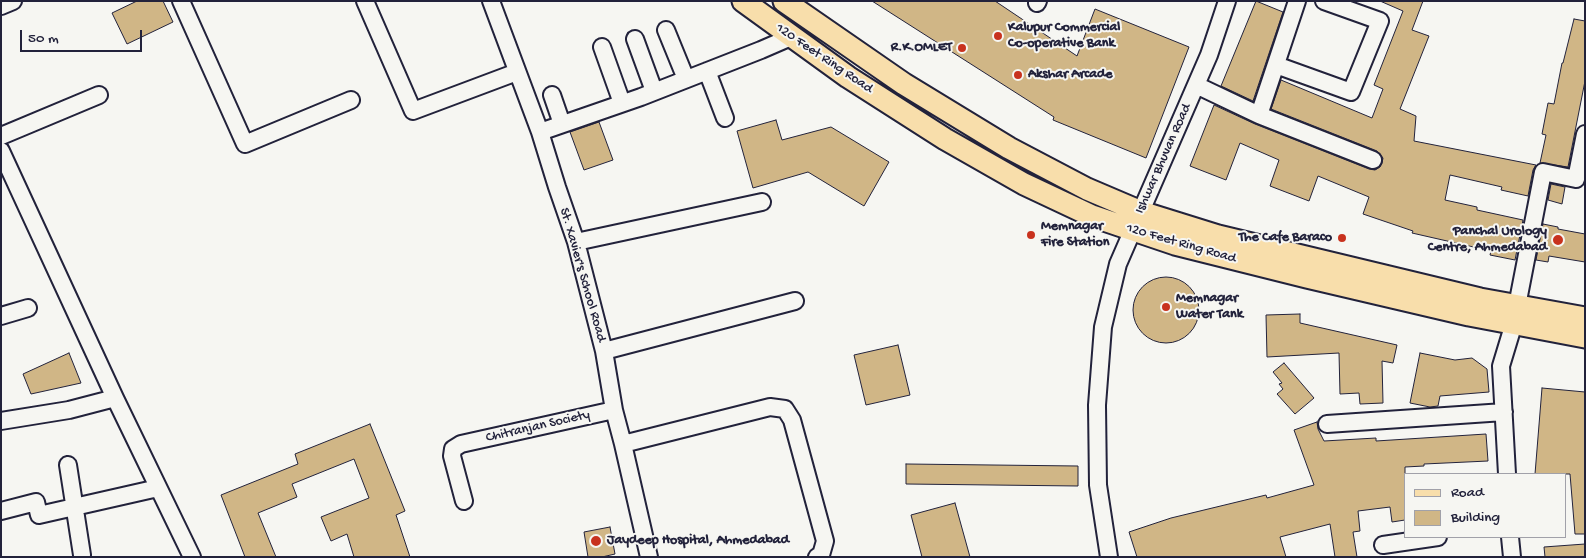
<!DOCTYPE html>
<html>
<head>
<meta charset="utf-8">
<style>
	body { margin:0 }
	#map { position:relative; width:1586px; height:558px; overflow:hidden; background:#f6f6f2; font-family:"Gochi Hand",sans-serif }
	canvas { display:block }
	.frame { position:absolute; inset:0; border:2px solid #22223b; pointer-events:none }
	.legend { position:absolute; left:1404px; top:473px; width:162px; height:65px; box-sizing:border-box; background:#f6f6f2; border:1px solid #a1a1a9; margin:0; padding:6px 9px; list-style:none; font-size:15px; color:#22223b }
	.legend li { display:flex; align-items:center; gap:10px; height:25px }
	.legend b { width:25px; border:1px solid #a1a1a9 }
	.scale { position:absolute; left:20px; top:30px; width:122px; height:22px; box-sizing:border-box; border:2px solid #22223b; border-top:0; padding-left:6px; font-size:15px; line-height:18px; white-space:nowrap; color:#22223b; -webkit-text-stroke:4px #f6f6f2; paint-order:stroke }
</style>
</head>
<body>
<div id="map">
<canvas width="1586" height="558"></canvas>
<div class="frame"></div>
<ul class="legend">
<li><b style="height:6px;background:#f8deab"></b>Road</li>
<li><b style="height:14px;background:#d0b686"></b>Building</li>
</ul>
<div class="scale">50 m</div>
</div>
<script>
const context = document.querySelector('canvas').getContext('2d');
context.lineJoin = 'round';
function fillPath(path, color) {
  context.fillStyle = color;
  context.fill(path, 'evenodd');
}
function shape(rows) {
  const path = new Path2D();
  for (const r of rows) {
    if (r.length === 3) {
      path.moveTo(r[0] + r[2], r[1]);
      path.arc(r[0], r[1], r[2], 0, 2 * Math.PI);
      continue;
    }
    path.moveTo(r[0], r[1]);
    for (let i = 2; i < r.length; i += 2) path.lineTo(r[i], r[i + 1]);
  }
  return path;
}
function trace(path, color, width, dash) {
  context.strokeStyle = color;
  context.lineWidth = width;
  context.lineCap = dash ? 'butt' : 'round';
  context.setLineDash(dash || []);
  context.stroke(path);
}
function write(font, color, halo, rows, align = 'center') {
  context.font = font + ' "Gochi Hand",sans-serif';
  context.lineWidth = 4;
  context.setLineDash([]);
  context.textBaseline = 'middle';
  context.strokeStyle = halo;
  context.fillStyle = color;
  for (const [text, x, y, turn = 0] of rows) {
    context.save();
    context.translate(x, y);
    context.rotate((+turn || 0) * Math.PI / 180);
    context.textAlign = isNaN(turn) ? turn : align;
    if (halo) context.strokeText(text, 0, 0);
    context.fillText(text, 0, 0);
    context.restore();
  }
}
const building = shape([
	[137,1,163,1,173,22,127,44,112,13,137,1],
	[872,1,995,1,1077,56,1095,9,1189,47,1146,158,1053,120,1054,117,872,1],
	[1256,1,1283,12,1253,101,1221,86,1256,1],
	[1380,1,1423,1,1412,30,1429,36,1400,109,1416,116,1414,141,1536,165,1533,170,1528,196,1501,190,1502,187,1450,175,1445,200,1477,207,1477,210,1523,220,1515,260,1490,255,1491,251,1412,233,1413,231,1363,214,1369,197,1318,176,1309,201,1270,186,1279,160,1240,143,1226,180,1190,166,1214,105,1255,124,1369,169,1375,170,1380,167,1382,163,1383,158,1377,151,1271,109,1281,80,1372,118,1383,89,1374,85,1403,11,1380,1],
	[1574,19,1585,21,1585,81,1568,167,1540,163,1546,135,1542,134,1548,103,1554,104,1562,63,1563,63,1574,19],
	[776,120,782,140,831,127,889,162,864,206,808,172,753,188,737,131,776,120],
	[599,122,613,160,584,170,570,132,599,122],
	[1551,184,1565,187,1562,204,1548,200,1551,184],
	[1543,224,1558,227,1558,229,1585,234,1585,262,1549,256,1548,262,1536,260,1543,224],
	[1166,310,33],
	[1300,314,1300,323,1397,345,1393,363,1382,361,1383,403,1360,404,1359,393,1340,394,1339,353,1267,357,1266,315,1300,314],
	[898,345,910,395,866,405,854,355,898,345],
	[69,353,81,383,31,394,23,374,69,353],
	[1420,353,1455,360,1472,358,1487,369,1489,392,1440,396,1438,406,1430,407,1410,403,1420,353],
	[1284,363,1314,398,1295,414,1277,394,1283,389,1279,384,1282,383,1273,372,1284,363],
	[1542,388,1585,392,1585,534,1575,534,1570,474,1535,474,1542,388],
	[1317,422,1318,429,1324,441,1376,438,1376,441,1486,434,1488,461,1424,464,1424,466,1405,467,1405,520,1392,522,1390,507,1358,511,1360,531,1353,532,1357,557,1335,557,1330,524,1280,537,1286,557,1137,557,1129,532,1171,518,1266,495,1267,498,1314,485,1294,430,1317,422],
	[370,424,405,511,396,515,410,557,354,557,347,534,331,541,321,517,369,498,354,459,292,484,297,497,258,513,276,557,245,557,221,495,298,464,295,454,370,424],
	[906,464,1078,466,1078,486,906,484,906,464],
	[955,503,970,557,922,557,911,515,955,503],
	[610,527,615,554,602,557,588,557,584,532,610,527],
	[1585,544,1585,557,1545,557,1544,547,1585,544]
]);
fillPath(building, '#d0b686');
trace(building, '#22223b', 1);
const minor = shape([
	[181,1,245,144,351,100],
	[365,1,413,111,517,72],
	[491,1,540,132,557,187,576,242,604,351,614,410,623,444,649,557],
	[1037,3,1038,1],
	[1,6,13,1],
	[666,30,686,79],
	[635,39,654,91],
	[602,47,622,103],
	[1276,65,1351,92,1380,21,1324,1],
	[707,71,725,118],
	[1196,85,1259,115,1297,1],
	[552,95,562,124],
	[1259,115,1373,160],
	[540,132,641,97,761,50,791,37],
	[1,136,99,95],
	[1,151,115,398,192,557],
	[576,242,762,202],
	[1517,306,1543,172,1576,179,1585,134],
	[1,316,28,308],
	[604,351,795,301],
	[1,421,69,410,115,398],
	[1327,424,1504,412],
	[623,444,770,407,785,409,792,420,825,541,821,555,817,557],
	[68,465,82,555],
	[1507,474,1501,366,1514,323],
	[464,501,452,456,453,449,461,444,614,410],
	[1,511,36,502,39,515,158,488],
	[1510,537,1512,557],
	[1383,545,1438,537],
	[1109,557,1098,485,1097,405,1103,327,1118,264,1209,55,1227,1]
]);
const major = shape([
	[743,1,848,77,945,139,1024,184,1092,216,1175,244,1307,277,1469,315,1585,337],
	[784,1,904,84,1009,148,1087,189,1141,212,1218,236,1318,260,1480,299,1585,318]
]);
trace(minor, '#22223b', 20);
trace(major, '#22223b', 25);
trace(minor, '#f6f6f2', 16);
trace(major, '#f8deab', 21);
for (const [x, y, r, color] of [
	[998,36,5,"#c8321e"],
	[962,48,5,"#c8321e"],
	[1018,75,5,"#c8321e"],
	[1031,235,5,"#c8321e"],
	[1342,238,5,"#c8321e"],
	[1558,240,6,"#c8321e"],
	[1166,307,5,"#c8321e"],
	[596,541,6,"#c8321e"]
]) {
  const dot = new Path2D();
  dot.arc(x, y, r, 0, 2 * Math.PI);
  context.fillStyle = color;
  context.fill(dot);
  trace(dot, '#f6f6f2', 2);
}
write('bold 14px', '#22223b', '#f6f6f2', [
	["Kalupur Commercial",1008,28],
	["Co-operative Bank",1008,44],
	["R.K.OMLET",952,48,"right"],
	["Akshar Arcade",1028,75],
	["Memnagar",1041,227],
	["Fire Station",1041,243],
	["Panchal Urology",1547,232,"right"],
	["Centre, Ahmedabad",1547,248,"right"],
	["The Cafe Baraco",1332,238,"right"],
	["Memnagar",1176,299],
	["Water Tank",1176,315],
	["Jaydeep Hospital, Ahmedabad",607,541]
], 'left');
write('14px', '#22223b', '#f6f6f2', [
	["120 Feet Ring Road",824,59,34],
	["Ishwar Bhuvan Road",1164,159,-66],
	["120 Feet Ring Road",1181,244,16],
	["St. Xavier's School Road",582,275,74],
	["Chitranjan Society",538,427,-13]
]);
</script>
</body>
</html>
